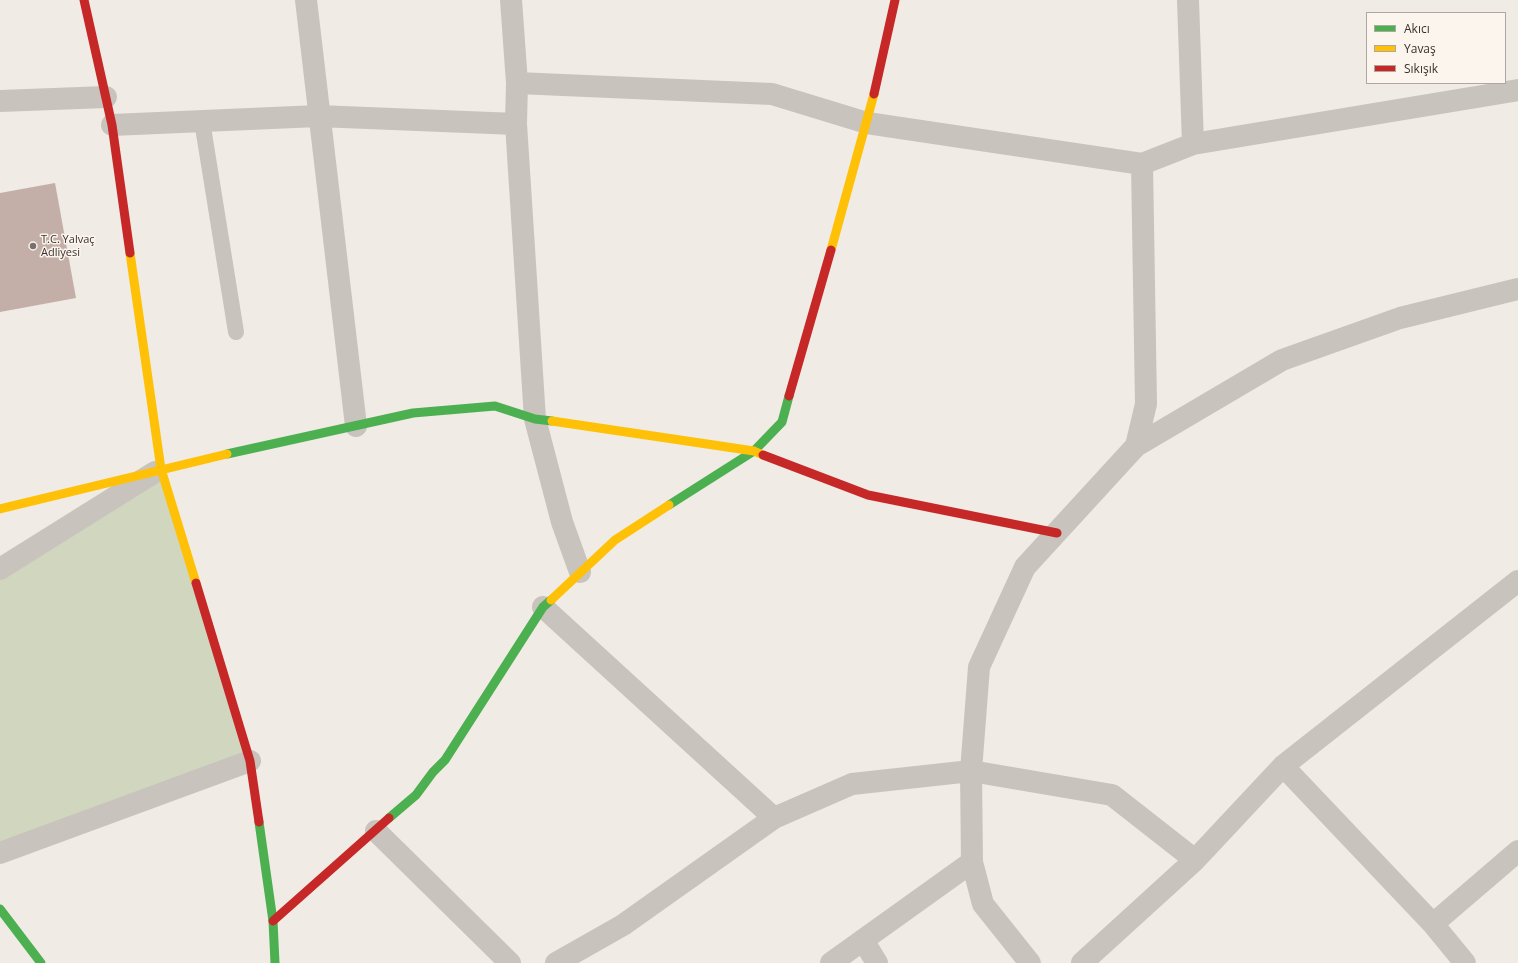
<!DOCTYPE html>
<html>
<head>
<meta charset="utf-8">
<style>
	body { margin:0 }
	#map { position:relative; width:1518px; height:963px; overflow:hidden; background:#f0ebe5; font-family:"Open Sans",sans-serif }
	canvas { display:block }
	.legend { position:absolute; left:1366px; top:12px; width:140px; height:72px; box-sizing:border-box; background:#fbf5ee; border:1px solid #aea6a0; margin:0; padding:5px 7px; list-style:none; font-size:12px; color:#3b302b }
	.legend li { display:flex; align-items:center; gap:8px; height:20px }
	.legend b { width:20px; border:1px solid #aea6a0 }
</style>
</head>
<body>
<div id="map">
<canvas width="1518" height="963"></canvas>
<ul class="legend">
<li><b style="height:5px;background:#4caf50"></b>Akıcı</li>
<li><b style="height:5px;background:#ffc107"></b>Yavaş</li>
<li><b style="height:5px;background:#c62828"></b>Sıkışık</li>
</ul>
</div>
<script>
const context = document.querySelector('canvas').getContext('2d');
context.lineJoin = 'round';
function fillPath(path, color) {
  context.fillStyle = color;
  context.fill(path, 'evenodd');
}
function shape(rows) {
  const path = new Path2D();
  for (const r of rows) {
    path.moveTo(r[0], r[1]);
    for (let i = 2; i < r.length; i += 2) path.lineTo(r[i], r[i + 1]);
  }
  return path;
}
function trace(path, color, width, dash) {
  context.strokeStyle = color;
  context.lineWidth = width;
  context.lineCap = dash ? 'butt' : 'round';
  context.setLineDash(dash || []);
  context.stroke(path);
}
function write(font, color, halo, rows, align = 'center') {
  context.font = font + ' "Open Sans",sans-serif';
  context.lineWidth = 3;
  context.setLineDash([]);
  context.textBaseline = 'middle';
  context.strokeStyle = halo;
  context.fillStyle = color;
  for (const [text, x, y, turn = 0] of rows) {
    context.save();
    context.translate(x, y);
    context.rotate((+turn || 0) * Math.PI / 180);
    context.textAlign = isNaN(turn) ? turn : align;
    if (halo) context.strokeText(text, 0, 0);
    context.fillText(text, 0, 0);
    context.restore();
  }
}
fillPath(shape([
	[161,469,250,761,0,853,0,569]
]), '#d1d6bf');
fillPath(shape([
	[55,183,76,298,0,312,0,193]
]), '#c3afa7');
trace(shape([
	[202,121,236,332]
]), '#c9c3be', 16);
trace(shape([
	[306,0,356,426],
	[511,0,517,83,516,124,535,419,562,522,580,572],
	[1188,0,1193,144],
	[517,83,772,94,867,123,1142,164,1193,144,1518,90],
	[0,101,106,97],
	[112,125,318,116,516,124],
	[1136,446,1146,404,1142,164],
	[0,569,155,472],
	[543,607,774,818],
	[1283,766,1433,924,1465,963],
	[376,831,510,963],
	[0,853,250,761],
	[1433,924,1518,851],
	[863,940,877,963],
	[556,963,623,925,774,818,852,784,971,771,1112,795,1195,860],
	[831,963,972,862],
	[1030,963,983,904,972,862,971,771,979,667,1025,567,1136,446,1282,360,1400,318,1518,289],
	[1082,963,1195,860,1283,766,1518,581]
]), '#c9c3be', 22);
trace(shape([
	[227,454,413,413,495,406,535,419,552,421],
	[669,505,754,451,782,422,789,396],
	[389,818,416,795,433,772,445,760,543,607,551,600],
	[259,822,273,921,275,963],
	[0,909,41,963]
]), '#4caf50', 9);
trace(shape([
	[831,250,874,94],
	[130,253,161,469,196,583],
	[552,421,754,451,763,455],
	[0,509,227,454],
	[551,600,615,540,669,505]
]), '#ffc107', 9);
trace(shape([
	[84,0,112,125,130,253],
	[874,94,895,0],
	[789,396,831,250],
	[763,455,868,495,1057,533],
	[196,583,250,761,259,822],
	[273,921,389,818]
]), '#c62828', 9);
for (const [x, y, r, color] of [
	[33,246,4,"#7a716c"]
]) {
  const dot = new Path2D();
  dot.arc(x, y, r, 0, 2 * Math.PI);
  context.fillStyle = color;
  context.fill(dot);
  trace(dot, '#fbf5ee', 1.5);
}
write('11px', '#3b302b', '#fbf5ee', [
	["T.C. Yalvaç",41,240],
	["Adliyesi",41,253]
], 'left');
</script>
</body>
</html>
